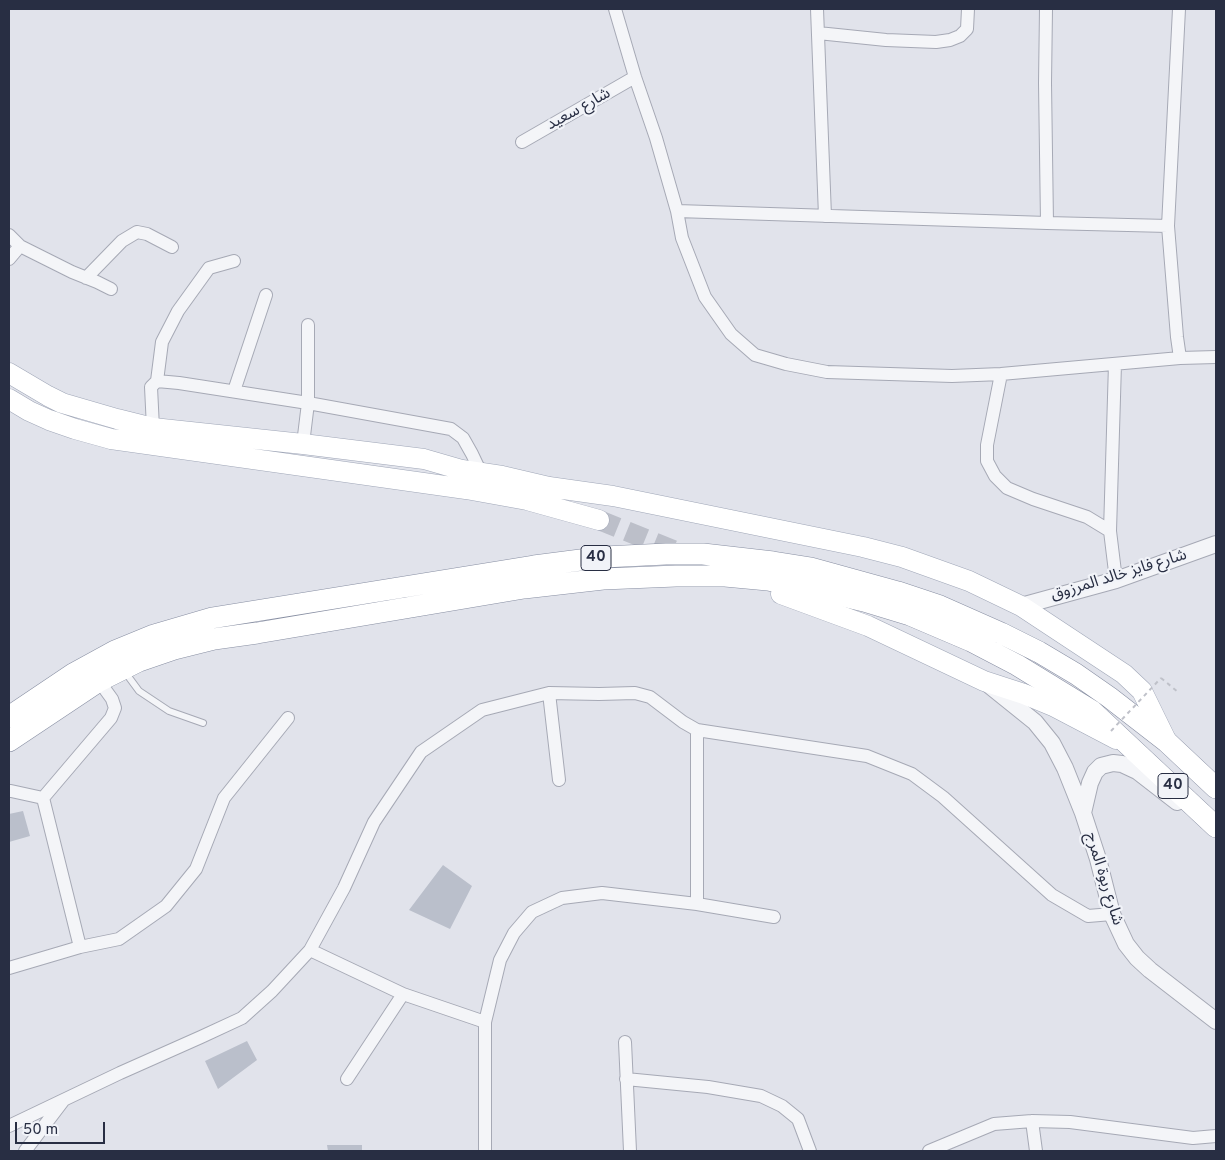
<!DOCTYPE html>
<html>
<head>
<meta charset="utf-8">
<style>
	body { margin:0 }
	#map { position:relative; width:1225px; height:1160px; overflow:hidden; background:#e1e3eb; font-family:Overpass,sans-serif }
	canvas { display:block }
	.frame { position:absolute; inset:0; border:10px solid #282e43; pointer-events:none }
	.scale { position:absolute; left:15px; top:1122px; width:90px; height:22px; box-sizing:border-box; border:2px solid #282e43; border-top:0; padding-left:6px; font-size:15px; line-height:18px; white-space:nowrap; color:#282e43; -webkit-text-stroke:4px #f1f3f8; paint-order:stroke }
</style>
</head>
<body>
<div id="map">
<canvas width="1225" height="1160"></canvas>
<div class="frame"></div>
<div class="scale">50 m</div>
</div>
<script>
const context = document.querySelector('canvas').getContext('2d');
context.lineJoin = 'round';
function fillPath(path, color) {
  context.fillStyle = color;
  context.fill(path, 'evenodd');
}
function shape(rows) {
  const path = new Path2D();
  for (const r of rows) {
    path.moveTo(r[0], r[1]);
    for (let i = 2; i < r.length; i += 2) path.lineTo(r[i], r[i + 1]);
  }
  return path;
}
function trace(path, color, width, dash) {
  context.strokeStyle = color;
  context.lineWidth = width;
  context.lineCap = dash ? 'butt' : 'round';
  context.setLineDash(dash || []);
  context.stroke(path);
}
function write(font, color, halo, rows, align = 'center') {
  context.font = font + ' Overpass,"Noto Sans Arabic",sans-serif';
  context.lineWidth = 4.5;
  context.setLineDash([]);
  context.textBaseline = 'middle';
  context.strokeStyle = halo;
  context.fillStyle = color;
  for (const [text, x, y, turn = 0] of rows) {
    context.save();
    context.translate(x, y);
    context.rotate((+turn || 0) * Math.PI / 180);
    context.textAlign = isNaN(turn) ? turn : align;
    if (halo) context.strokeText(text, 0, 0);
    context.fillText(text, 0, 0);
    context.restore();
  }
}
fillPath(shape([
	[23,811,30,836,9,842,9,814],
	[443,865,472,886,450,929,409,910],
	[247,1041,257,1060,218,1089,205,1061],
	[327,1145,362,1145,362,1151,328,1151]
]), '#babfcb');
trace(shape([
	[599,520,683,554]
]), '#bcbfc9', 20, [20, 10]);
const service = shape([
	[125,672,139,691,169,711,203,723]
]);
const minor = shape([
	[615,9,635,77,656,138,677,211,1047,223,1168,226],
	[817,9,825,216],
	[1046,9,1045,83,1047,223],
	[1179,9,1168,226,1177,337,1180,358,1216,357],
	[818,33,886,40,936,42,950,40,960,36,967,29,968,9],
	[522,142,635,77],
	[677,211,682,238,705,297,731,334,755,355,786,364,827,372,952,376,1001,374,1180,358],
	[9,235,20,246,9,259],
	[20,246,72,272,97,282,111,289],
	[86,278,122,241,137,232,147,234,172,247],
	[1001,374,987,445,987,461,995,476,1007,488,1033,499,1087,517,1110,531,1116,580],
	[157,381,162,342,178,311,209,268,234,261],
	[234,391,266,295],
	[153,428,151,387,157,381,179,383,308,403,451,429,463,438,472,454,481,473],
	[303,444,308,403,308,325],
	[1110,531,1115,364],
	[549,693,559,780],
	[697,730,697,904],
	[9,791,11,791,43,798],
	[80,947,43,798,111,718,115,708,112,699,99,681],
	[310,950,403,994,485,1022],
	[9,968,80,947,119,939,166,906,196,869,224,798,288,718],
	[625,1042,630,1151],
	[347,1079,403,994],
	[626,1079,708,1087,761,1096,782,1106,798,1119,810,1151],
	[1032,1121,1036,1151],
	[9,1126,120,1073,201,1037,242,1018,272,991,310,950,344,888,374,822,421,752,482,710,549,693,599,694,635,693,650,697,683,722,697,730,867,756,912,774,943,797,1052,895,1088,916,1112,914],
	[25,1151,63,1101],
	[485,1151,485,1022,500,960,514,933,532,912,562,898,602,893,697,904,774,917],
	[929,1151,994,1124,1032,1121,1070,1122,1193,1138,1216,1136]
]);
const tertiary = shape([
	[1021,606,1116,580,1216,544],
	[989,685,1035,722,1052,743,1065,768,1083,813,1098,859,1112,914,1126,944,1137,958,1150,970,1216,1021],
	[1083,813,1090,783,1095,772,1101,766,1113,763,1122,764,1137,771,1177,802]
]);
const primary = shape([
	[9,373,48,396,62,403,117,419,153,428,303,444,424,459,462,470,502,476,549,487,613,496,863,547,902,557,969,581,1021,606,1124,674,1142,691,1167,742],
	[9,399,29,411,49,420,75,429,111,439,466,489,527,500,599,520],
	[781,594,868,626,984,681,1024,694,1053,706,1116,739]
]);
const trunk = shape([
	[9,717,73,674,115,651,154,635,212,618,534,566,604,557,666,554,703,554,773,562,811,568,898,592,940,606,1001,633,1039,652,1076,674,1109,697,1167,742,1216,788],
	[9,741,99,681,139,661,174,649,214,639,257,633,524,588,603,579,676,576,725,576,768,580,835,594,864,601,910,615,971,641,1017,665,1092,711,1216,827]
]);
trace(service, '#a6a9b5', 8);
trace(minor, '#a6a9b5', 14);
trace(tertiary, '#a6a9b5', 18);
trace(primary, '#9fa6b7', 21);
trace(trunk, '#878ea2', 22);
trace(shape([
	[1161,678,1178,692]
]), '#bfc1c9', 2, [4, 4]);
trace(service, '#f4f5f8', 6);
trace(minor, '#f4f5f8', 12);
trace(tertiary, '#f4f5f8', 16);
trace(primary, '#fff', 20);
trace(trunk, '#fff', 21);
trace(shape([
	[1111,731,1161,678]
]), '#bfc1c9', 2, [4, 4]);
for (const [x, y, w] of [
	[596,558,30],
	[1173,786,30]
]) {
  const box = new Path2D();
  box.roundRect(x - w / 2, y - 12.5, w, 25, 4);
  context.fillStyle = '#f1f3f8';
  context.fill(box);
  trace(box, '#282e43', 1);
}
write('bold 15px', '#282e43', null, [
	["40",596,558],
	["40",1173,786]
]);
write('16px', '#282e43', '#f1f3f8', [
	["شارع سعيد",579,110,-29],
	["شارع فايز خالد المرزوق",1119,576,-17],
	["شارع ربوة المرج",1103,879,73]
]);
</script>
</body>
</html>
